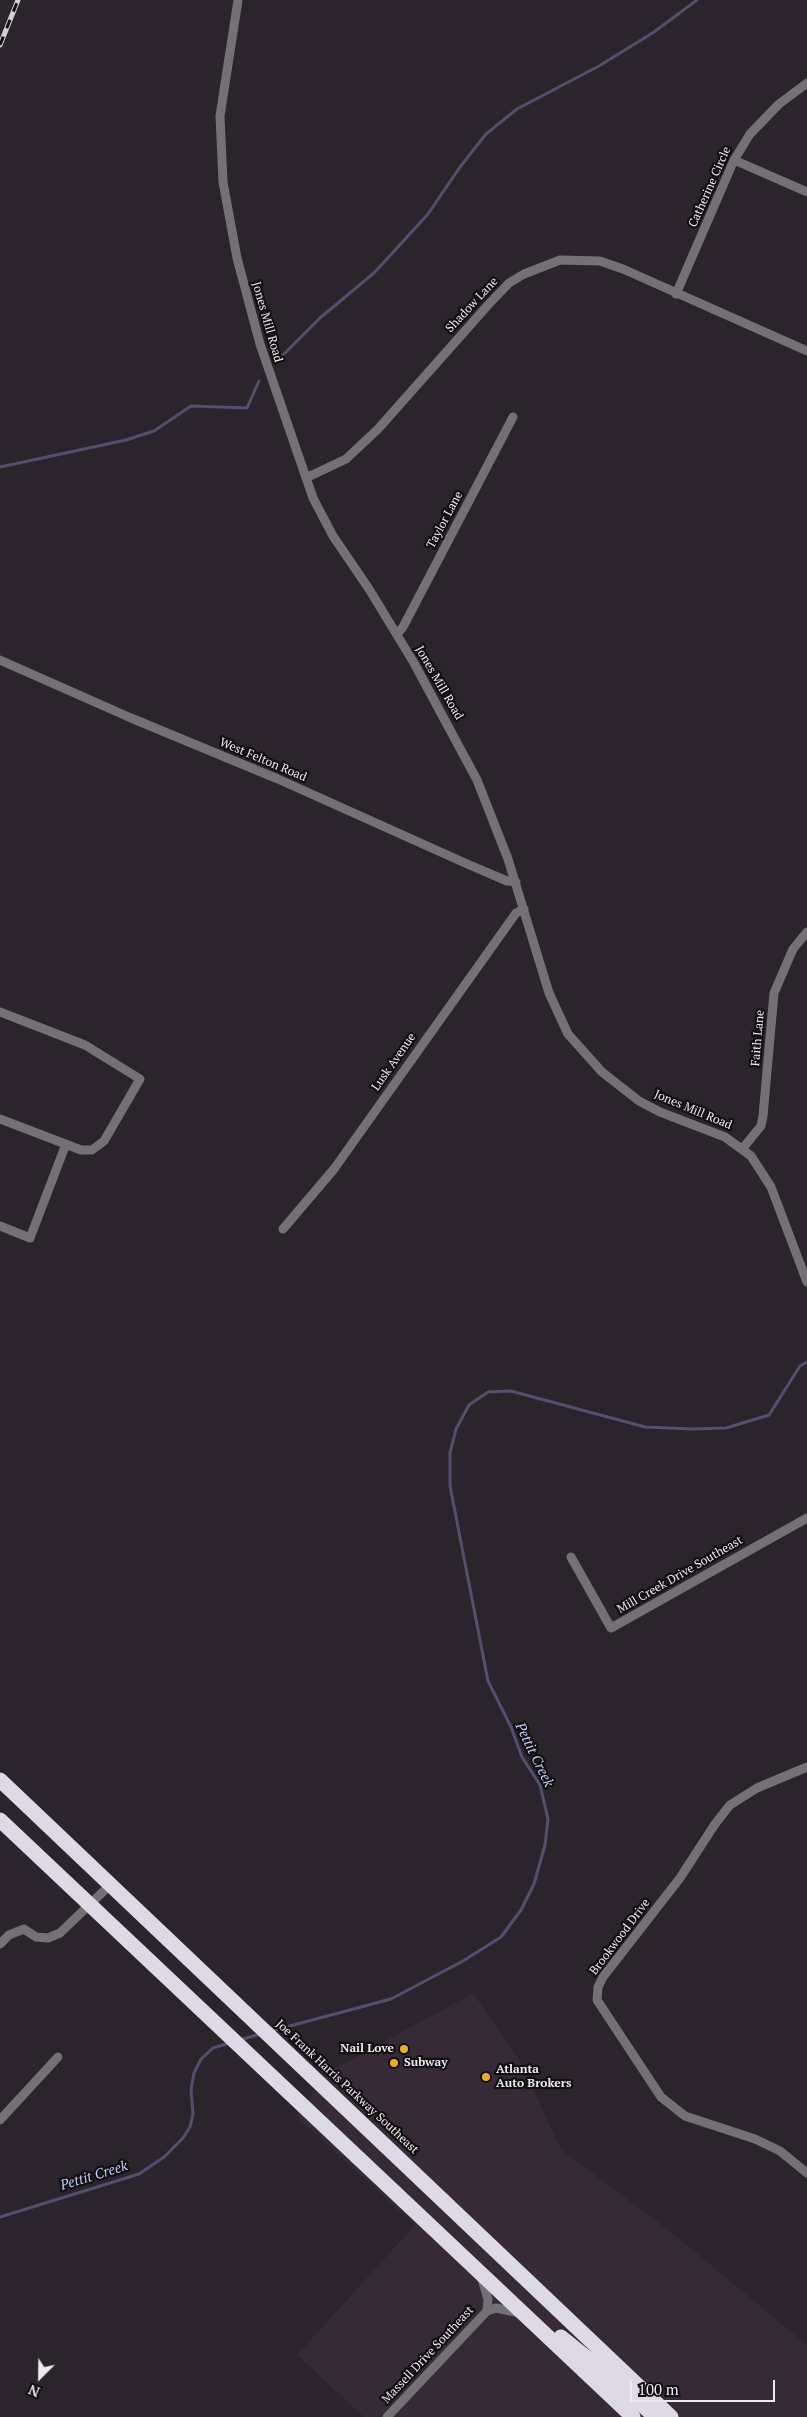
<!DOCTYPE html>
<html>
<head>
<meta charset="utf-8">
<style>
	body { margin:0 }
	#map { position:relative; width:807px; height:2417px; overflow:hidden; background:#2c242c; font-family:"PT Serif",serif }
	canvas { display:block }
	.north { position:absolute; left:15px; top:2352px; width:50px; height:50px; -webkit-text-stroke:4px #120f12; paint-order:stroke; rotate:203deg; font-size:14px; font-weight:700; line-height:20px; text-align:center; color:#efeaf0 }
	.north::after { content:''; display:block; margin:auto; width:18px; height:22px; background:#efeaf0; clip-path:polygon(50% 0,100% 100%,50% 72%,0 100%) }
	.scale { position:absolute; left:630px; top:2380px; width:145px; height:22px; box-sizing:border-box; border:2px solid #efeaf0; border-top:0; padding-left:6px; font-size:15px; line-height:18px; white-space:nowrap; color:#efeaf0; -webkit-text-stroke:4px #120f12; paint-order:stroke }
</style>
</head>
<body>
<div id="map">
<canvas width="807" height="2417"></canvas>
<div class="north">N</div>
<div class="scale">100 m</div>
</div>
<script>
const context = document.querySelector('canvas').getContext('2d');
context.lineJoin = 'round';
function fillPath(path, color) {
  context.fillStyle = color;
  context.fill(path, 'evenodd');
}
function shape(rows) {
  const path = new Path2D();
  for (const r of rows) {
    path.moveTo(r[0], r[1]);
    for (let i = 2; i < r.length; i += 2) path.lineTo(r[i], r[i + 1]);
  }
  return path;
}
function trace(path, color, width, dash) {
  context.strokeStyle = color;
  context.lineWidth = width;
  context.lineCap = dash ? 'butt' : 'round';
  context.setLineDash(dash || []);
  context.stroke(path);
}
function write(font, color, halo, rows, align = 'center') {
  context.font = font + ' "PT Serif",serif';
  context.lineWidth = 4.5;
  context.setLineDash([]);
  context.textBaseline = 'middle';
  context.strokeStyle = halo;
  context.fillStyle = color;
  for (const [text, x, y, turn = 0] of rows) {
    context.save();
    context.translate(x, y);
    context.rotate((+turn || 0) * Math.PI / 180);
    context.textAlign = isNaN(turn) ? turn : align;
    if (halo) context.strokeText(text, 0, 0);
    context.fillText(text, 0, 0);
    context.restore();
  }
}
fillPath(shape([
	[473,1993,520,2061,561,2150,666,2228,807,2345,807,2417,364,2417,297,2355,415,2225,296,2116,327,2073]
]), '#362a37');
trace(shape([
	[276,362,320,318,375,272,428,214,460,167,486,134,517,109,599,66,654,32,697,0],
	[0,467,126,440,154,431,191,406,247,408,259,381],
	[271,2031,391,1999,463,1961,501,1937,521,1910,534,1884,545,1845,548,1819,540,1785,522,1757,511,1727,488,1681,450,1486,450,1453,456,1429,469,1405,488,1392,511,1391,645,1427,693,1429,726,1428,769,1415,800,1366,807,1362],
	[240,2040,260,2034],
	[0,2217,139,2174,164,2157,183,2138,190,2127,193,2114,191,2090,194,2073,201,2059,213,2048,229,2043]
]), '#52506d', 3);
trace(shape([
	[238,0,220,116,223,182,237,258,260,344,313,498,333,536,369,589,414,663,477,780,508,859,549,993,568,1034,602,1072,639,1101,660,1112,725,1137,751,1156,771,1187,807,1282],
	[734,160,807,192],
	[676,294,734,160,750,134,779,104,807,83],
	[306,478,346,459,378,429,488,305,509,283,524,274,560,260,600,261,623,269,807,351],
	[397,634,403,627,513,417],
	[0,660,131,718,278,779,465,863,507,881,516,882],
	[0,1012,85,1045,140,1079,104,1141,92,1150,81,1150,0,1119],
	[743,1148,761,1126,763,1116,774,993,793,949,807,932],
	[0,1226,30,1238,66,1144],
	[283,1229,334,1169,516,913,524,909],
	[571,1557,611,1628,807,1518],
	[807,1767,757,1788,730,1805,715,1824,680,1878,603,1977,598,1987,597,2000,661,2097,685,2116,755,2139,780,2151,807,2173],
	[0,1944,9,1935,24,1929,36,1937,48,1938,60,1933,110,1885],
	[0,2120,58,2057],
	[482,2279,488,2299,487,2311],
	[387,2417,487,2311,496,2308,520,2313]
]), '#737176', 9);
trace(shape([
	[0,1780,671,2417],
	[0,1820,633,2417],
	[561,2337,622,2386,655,2417]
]), '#ded9e7', 15);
const rail = shape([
	[0,45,18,0]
]);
trace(rail, '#d4cfd5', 5);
trace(rail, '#120f12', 3, [9]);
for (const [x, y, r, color] of [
	[404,2049,5,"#e9ab37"],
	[394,2063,5,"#e9ab37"],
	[486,2077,5,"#e9ab37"]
]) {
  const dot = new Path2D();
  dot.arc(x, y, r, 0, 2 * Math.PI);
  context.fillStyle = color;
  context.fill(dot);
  trace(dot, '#120f12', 2);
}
write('12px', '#efeaf0', '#120f12', [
	["Catherine Circle",710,187,-66],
	["Shadow Lane",472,305,-47],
	["Jones Mill Road",267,322,74],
	["Taylor Lane",445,520,-62],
	["Jones Mill Road",439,683,60],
	["West Felton Road",263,760,23],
	["Faith Lane",758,1038,-85],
	["Lusk Avenue",394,1062,-55],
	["Jones Mill Road",693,1110,23],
	["Mill Creek Drive Southeast",680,1575,-30],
	["Brookwood Drive",620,1937,-53],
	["Joe Frank Harris Parkway Southeast",347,2087,43],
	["Massell Drive Southeast",428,2355,-47]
]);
write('bold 12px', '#efeaf0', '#120f12', [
	["Nail Love",394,2049,"right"],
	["Subway",404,2063],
	["Atlanta",496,2070],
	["Auto Brokers",496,2084]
], 'left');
write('italic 14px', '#c4ccf9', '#120f12', [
	["Pettit Creek",534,1755,64],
	["Pettit Creek",94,2176,-17]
]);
</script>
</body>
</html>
